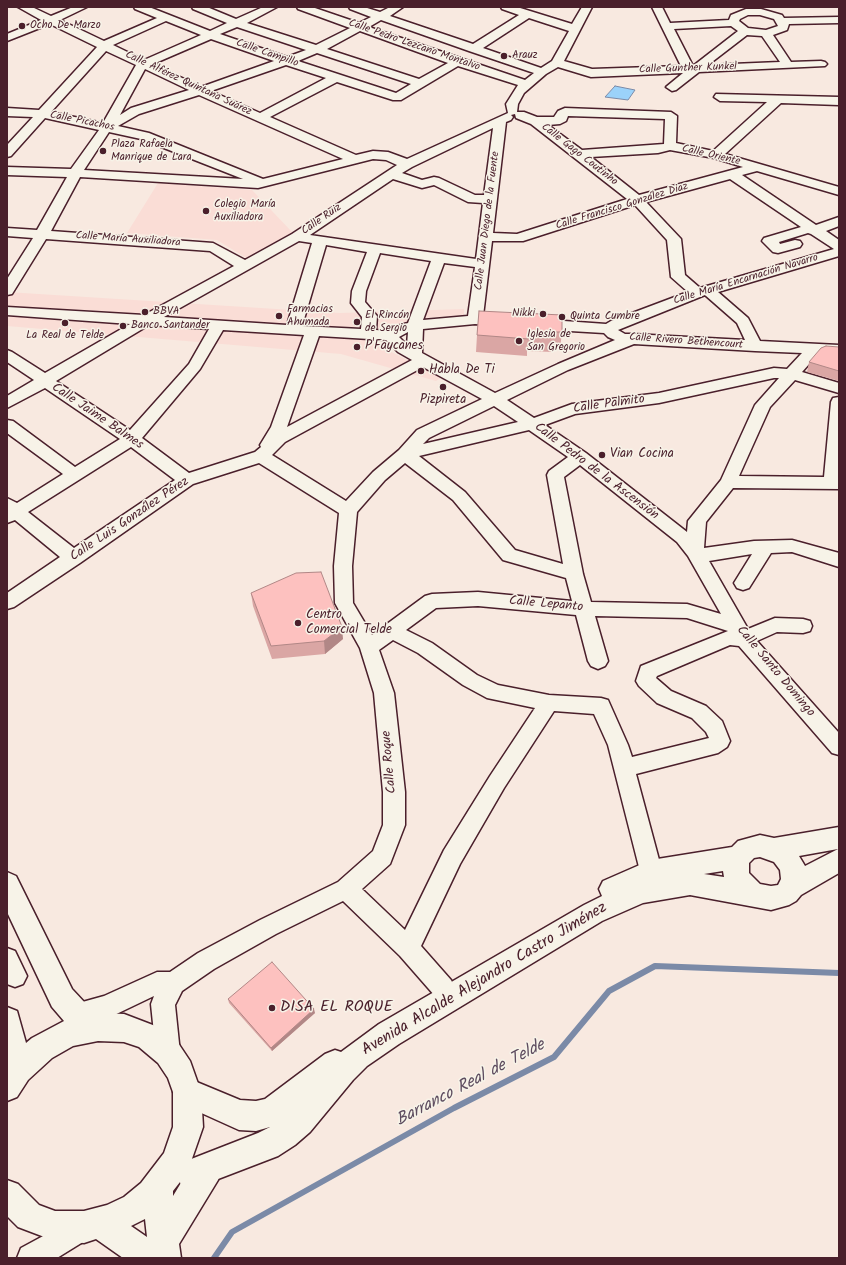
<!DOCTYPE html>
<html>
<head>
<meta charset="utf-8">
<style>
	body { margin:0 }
	#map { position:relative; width:846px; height:1265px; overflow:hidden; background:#f8e9e0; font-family:Kalam,sans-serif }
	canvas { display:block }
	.frame { position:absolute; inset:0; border:8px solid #4a1f2b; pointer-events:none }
</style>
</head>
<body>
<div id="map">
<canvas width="846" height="1265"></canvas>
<div class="frame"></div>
</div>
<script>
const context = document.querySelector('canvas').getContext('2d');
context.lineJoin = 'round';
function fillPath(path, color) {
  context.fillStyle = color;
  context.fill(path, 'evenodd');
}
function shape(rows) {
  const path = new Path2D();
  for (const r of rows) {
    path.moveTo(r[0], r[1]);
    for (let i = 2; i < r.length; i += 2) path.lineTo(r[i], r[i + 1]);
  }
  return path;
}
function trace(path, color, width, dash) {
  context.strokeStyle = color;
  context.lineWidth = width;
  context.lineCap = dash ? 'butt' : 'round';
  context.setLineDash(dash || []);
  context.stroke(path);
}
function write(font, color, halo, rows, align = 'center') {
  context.font = font + ' Kalam,sans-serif';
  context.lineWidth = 3;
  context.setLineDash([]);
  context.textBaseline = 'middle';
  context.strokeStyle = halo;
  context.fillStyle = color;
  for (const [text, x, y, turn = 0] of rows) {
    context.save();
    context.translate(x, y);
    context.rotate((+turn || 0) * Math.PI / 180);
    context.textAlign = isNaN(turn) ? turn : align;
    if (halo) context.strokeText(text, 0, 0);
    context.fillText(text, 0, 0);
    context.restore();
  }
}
fillPath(shape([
	[158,183,252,190,293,233,248,259,217,240,127,233],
	[7,292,340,313,464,309,464,315,423,318,405,323,382,325,375,344,442,377,436,381,341,354,7,326]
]), '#faddd6');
const water = shape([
	[615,86,635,90,628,100,605,97,615,86]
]);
fillPath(water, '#9bd2fa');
trace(water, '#7b8aa7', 1);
trace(shape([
	[214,1258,232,1232,454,1108,554,1057,609,991,655,966,839,973]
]), '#7b8aa7', 6);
const street = shape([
	[18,7,32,7,51,16,73,7,87,7,60,20,104,41,157,18,135,9,134,7,149,7,210,31,227,23,193,9,192,7,207,7,236,19,263,7,277,7,247,23,316,45,350,28,298,9,297,7,312,7,359,23,371,17,350,9,349,7,364,7,380,12,390,7,403,7,390,16,473,44,519,15,502,9,501,7,517,7,572,24,582,7,592,7,564,61,592,69,681,66,652,7,662,7,670,23,729,20,731,15,746,9,761,9,782,15,784,18,839,17,839,23,789,24,787,30,773,35,791,62,821,61,825,62,827,64,825,66,699,72,676,90,672,91,666,87,683,73,591,77,558,67,546,74,524,93,518,104,517,112,524,112,537,117,554,117,558,111,565,108,671,112,677,116,676,143,713,151,767,102,720,101,714,97,716,94,839,97,839,105,781,103,725,154,839,187,839,195,757,171,742,175,816,225,839,217,839,226,826,231,839,240,839,256,718,292,748,318,760,341,839,345,839,355,818,354,802,372,839,383,839,393,795,380,770,407,739,476,824,477,831,402,833,398,839,397,839,489,733,488,706,522,704,548,754,541,792,540,839,553,839,567,792,552,771,553,749,588,743,590,737,588,734,583,752,554,709,561,748,629,775,618,803,619,810,621,812,626,810,631,803,633,777,632,757,641,839,733,839,755,832,753,739,646,730,645,657,676,656,678,671,691,706,706,722,721,730,741,727,747,718,753,636,774,662,871,659,878,651,881,643,878,640,871,608,745,594,714,554,711,504,788,460,864,421,946,451,980,455,988,451,996,443,999,435,996,400,956,343,901,276,934,214,969,182,991,175,1005,180,1053,177,1062,168,1065,159,1062,156,1053,151,1004,154,996,106,1019,76,1026,68,1022,64,1014,68,1006,104,996,157,972,170,972,198,953,260,920,338,882,373,851,383,825,383,792,374,693,360,648,335,603,334,566,339,513,259,463,193,484,80,563,14,607,7,609,7,593,60,557,15,520,7,523,7,498,17,503,63,474,7,433,7,420,13,421,75,467,120,439,45,388,7,408,7,396,34,380,7,362,7,350,12,352,45,373,130,324,7,315,7,307,144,315,234,266,210,251,46,239,12,294,7,295,7,279,33,238,7,236,7,228,37,230,67,177,7,175,7,167,71,169,99,130,45,118,11,156,7,157,7,145,33,117,7,116,7,108,39,110,97,47,50,24,7,41,7,34,41,20,18,7],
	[748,15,760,15,774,19,778,26,766,30,748,28,739,21,740,19,748,15],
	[529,18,569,31,552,61,541,68,483,48,529,18],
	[381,20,469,51,534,73,525,80,369,27,381,20],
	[166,21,201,35,144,60,113,45,166,21],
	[731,26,738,31,693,66,674,29,731,26],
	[237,27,306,50,287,57,220,34,237,27],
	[360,31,448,63,419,79,327,49,360,31],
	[747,35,762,36,780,62,708,65,747,35],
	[211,39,274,61,201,87,153,64,211,39],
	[106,51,136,65,103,123,51,112,106,51],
	[317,53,411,84,396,93,298,61,317,53],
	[286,65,326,78,260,113,211,91,286,65],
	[458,66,518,85,506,104,508,113,407,159,388,152,373,151,356,155,270,117,337,82,393,100,401,100,458,66],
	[145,69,189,90,131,108,120,115,145,69],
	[199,95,343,159,263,179,149,133,118,126,139,114,199,95],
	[515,114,516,118,531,124,627,199,517,234,493,233,506,122,511,120,513,117,511,115,515,114],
	[568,116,665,119,664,144,582,150,548,125,560,124,566,121,568,116],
	[493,128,484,195,475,195,439,178,434,177,422,180,402,173,412,167,493,128],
	[109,132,141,139,243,179,84,170,109,132],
	[670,150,714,158,743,167,639,195,591,157,658,153,670,150],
	[373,159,386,160,397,165,292,234,245,260,213,243,51,231,80,177,258,188,373,159],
	[393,179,422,188,434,185,468,202,483,203,476,259,310,235,393,179],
	[730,179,801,227,764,238,762,241,773,252,778,253,800,247,802,244,800,241,795,240,780,244,779,242,808,233,811,234,834,249,700,288,685,275,681,239,646,202,730,179],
	[635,205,667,240,671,277,688,292,611,321,606,324,536,319,531,321,529,324,531,327,536,329,604,333,608,337,615,340,558,364,495,393,422,353,423,329,475,324,503,326,508,325,510,322,508,319,503,318,483,316,492,241,523,241,635,205],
	[299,241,312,243,287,325,164,317,299,241],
	[326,245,367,252,352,291,351,303,362,317,361,329,302,326,326,245],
	[380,253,431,261,408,323,397,326,388,331,376,330,377,316,365,302,366,291,380,253],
	[444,263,475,267,468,316,423,320,444,263],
	[705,295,737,323,745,340,632,334,625,334,618,330,705,295],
	[149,325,209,329,189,364,130,430,56,381,149,325],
	[223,330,304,335,271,427,260,445,261,447,255,452,189,473,142,438,200,369,223,330],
	[408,332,407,345,399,337,408,332],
	[319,336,386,340,398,352,412,360,287,427,319,336],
	[634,344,755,351,802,353,787,369,774,368,659,393,572,404,534,418,507,400,568,370,634,344],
	[423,367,482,399,417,430,399,450,373,472,346,501,272,455,285,442,423,367],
	[774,378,779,378,755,405,721,480,688,521,687,532,586,453,545,425,575,414,659,403,774,378],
	[494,406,518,422,423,444,429,438,494,406],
	[529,430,568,457,549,471,547,475,563,564,515,550,465,492,419,456,529,430],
	[131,447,175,480,74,548,28,512,131,447],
	[405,463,453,500,503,560,566,578,572,601,478,592,432,594,425,596,372,635,353,603,352,566,357,512,385,480,405,463],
	[580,465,677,542,688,556,721,614,687,604,591,602,583,574,564,477,580,465],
	[478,606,576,615,588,661,591,666,598,669,605,666,608,661,595,616,687,618,728,631,641,666,636,681,639,686,657,703,692,718,706,732,709,738,632,757,628,745,608,700,601,698,549,695,498,685,477,675,432,643,406,630,436,608,478,606],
	[393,640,418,653,463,685,487,698,535,708,490,776,444,850,405,930,362,889,390,864,405,825,405,792,394,693,379,650,393,640],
	[7,948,15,951,27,976,23,984,15,987,7,984,7,948],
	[82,1215,91,1219,95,1228,91,1237,57,1258,17,1258,21,1248,82,1215]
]);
const secondary = shape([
	[839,827,839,873,801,895,796,901,789,905,771,910,690,895,643,903,602,921,399,1044,367,1066,353,1080,310,1132,295,1145,278,1156,192,1189,181,1185,177,1174,181,1163,258,1133,270,1127,256,1131,239,1130,177,1102,173,1092,177,1082,187,1078,240,1100,256,1101,265,1099,325,1054,335,1050,341,1052,379,1024,584,905,602,896,599,889,603,881,651,860,732,847,738,841,760,835,774,838,839,827],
	[838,849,805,866,799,856,838,849],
	[760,857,774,862,780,870,781,879,778,885,771,886,760,884,749,873,749,863,754,858,760,857],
	[723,871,724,877,704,874,723,871]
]);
const primary = shape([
	[7,872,16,876,72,989,86,1004,101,1013,124,1014,158,1027,178,1043,190,1061,201,1092,203,1127,187,1173,173,1191,173,1196,196,1158,207,1154,218,1158,222,1169,218,1180,179,1244,181,1258,123,1258,96,1239,84,1243,55,1241,18,1227,7,1216,7,1180,18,1184,39,1205,55,1211,84,1211,107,1205,124,1197,141,1183,164,1153,173,1127,173,1092,168,1078,158,1063,139,1047,124,1042,98,1041,73,1046,52,1058,28,1080,17,1097,7,1101,7,1007,17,1011,26,1043,32,1038,64,1021,52,1007,7,912,7,872],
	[145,1219,147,1237,131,1226,145,1219]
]);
trace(street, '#4a1f2b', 3);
trace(secondary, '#4a1f2b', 3);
trace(primary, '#4a1f2b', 3);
fillPath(street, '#f7f3e8');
fillPath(secondary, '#f7f3e8');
fillPath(primary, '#f7f3e8');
fillPath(shape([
	[479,311,562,332,560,349,553,349,553,352,527,351,527,356,476,352,477,335],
	[839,347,839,381,807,372,809,362],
	[251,593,343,639,325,654,272,659,253,606],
	[228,999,315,1013,272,1051,229,1003]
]), '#daa6a4');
fillPath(shape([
	[342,627,343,639,325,654,324,641],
	[314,1009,315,1013,272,1051,271,1048]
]), '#b18786');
const building = shape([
	[479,311,562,315,562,332,554,332,554,335,528,334,528,339,477,335,479,311],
	[826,346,839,347,839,371,809,362,821,348,826,346],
	[321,572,342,627,324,641,271,646,251,593,296,573,321,572],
	[272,962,314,1009,271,1048,228,999,272,962]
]);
fillPath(building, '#fdc1bf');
trace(building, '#b18786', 1);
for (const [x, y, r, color] of [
	[22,26,4,"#4a1f2b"],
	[504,56,4,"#4a1f2b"],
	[103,151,4,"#4a1f2b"],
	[206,211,4,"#4a1f2b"],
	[145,312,4,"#4a1f2b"],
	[543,314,4,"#4a1f2b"],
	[279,316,4,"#4a1f2b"],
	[562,317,4,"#4a1f2b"],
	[357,322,4,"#4a1f2b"],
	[65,323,4,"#4a1f2b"],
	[123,326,4,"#4a1f2b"],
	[519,341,4,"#4a1f2b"],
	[357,347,4,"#4a1f2b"],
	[421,371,4,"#4a1f2b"],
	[443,387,4,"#4a1f2b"],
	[602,455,4,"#4a1f2b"],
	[298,623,4,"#4a1f2b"],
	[272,1008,4,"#4a1f2b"]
]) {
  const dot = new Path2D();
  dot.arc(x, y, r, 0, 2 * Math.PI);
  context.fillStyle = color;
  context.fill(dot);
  trace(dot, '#f7f3e8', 1.5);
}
write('11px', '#4a1f2b', '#f7f3e8', [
	["Ocho De Marzo",30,26],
	["Arauz",512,56],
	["Plaza Rafaela",111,145],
	["Manrique de Lara",111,158],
	["Colegio María",214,205],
	["Auxiliadora",214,218],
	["Farmacias",287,310],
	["Ahumada",287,323],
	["BBVA",153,312],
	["Nikki",535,314,"right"],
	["El Rincón",365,316],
	["de Sergio",365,329],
	["Quinta Cumbre",570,317],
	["Banco Santander",131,326],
	["Iglesia de",527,335],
	["San Gregorio",527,348],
	["La Real de Telde",65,336,"center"]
], 'left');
write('11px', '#4a1f2b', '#f7f3e8', [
	["Calle Pedro Lezcano Montalvo",414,46,19],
	["Calle Campillo",267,54,19],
	["Calle Gunther Kunkel",688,69,-2],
	["Calle Alférez Quintana Suárez",188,84,25],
	["Calle Picachos",82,122,11],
	["Calle Gago Coutinho",579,155,38],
	["Calle Oriente",711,156,13],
	["Calle Francisco González Diaz",622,207,-17],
	["Calle Ruiz",322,220,-35],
	["Calle Juan Diego de la Fuente",488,221,-83],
	["Calle María Auxiliadora",128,240,4],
	["Calle María Encarnación Navarro",746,280,-17],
	["Calle Rivero Bethencourt",686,342,4]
]);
write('13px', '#4a1f2b', '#f7f3e8', [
	["P'Faycanes",365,347],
	["Habla De Ti",429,371],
	["Pizpireta",443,401,"center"],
	["Vian Cocina",610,455],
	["Centro",306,616],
	["Comercial Telde",306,631]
], 'left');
write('13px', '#4a1f2b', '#f7f3e8', [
	["Calle Palmito",609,405,-8],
	["Calle Jaime Balmes",97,417,34],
	["Calle Pedro de la Ascensión",596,472,37],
	["Calle Luis González Pérez",130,520,-34],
	["Calle Lepanto",546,605,5],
	["Calle Santo Domingo",775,672,50],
	["Calle Roque",390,762,-95]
]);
write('16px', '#4a1f2b', '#f7f3e8', [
	["Avenida Alcalde Alejandro Castro Jiménez",485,980,-31]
]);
write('16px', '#4a1f2b', '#f7f3e8', [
	["DISA EL ROQUE",280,1008]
], 'left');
write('italic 17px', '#5e4c5f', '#f7f3e8', [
	["Barranco Real de Telde",471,1084,-28]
]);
</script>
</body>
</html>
